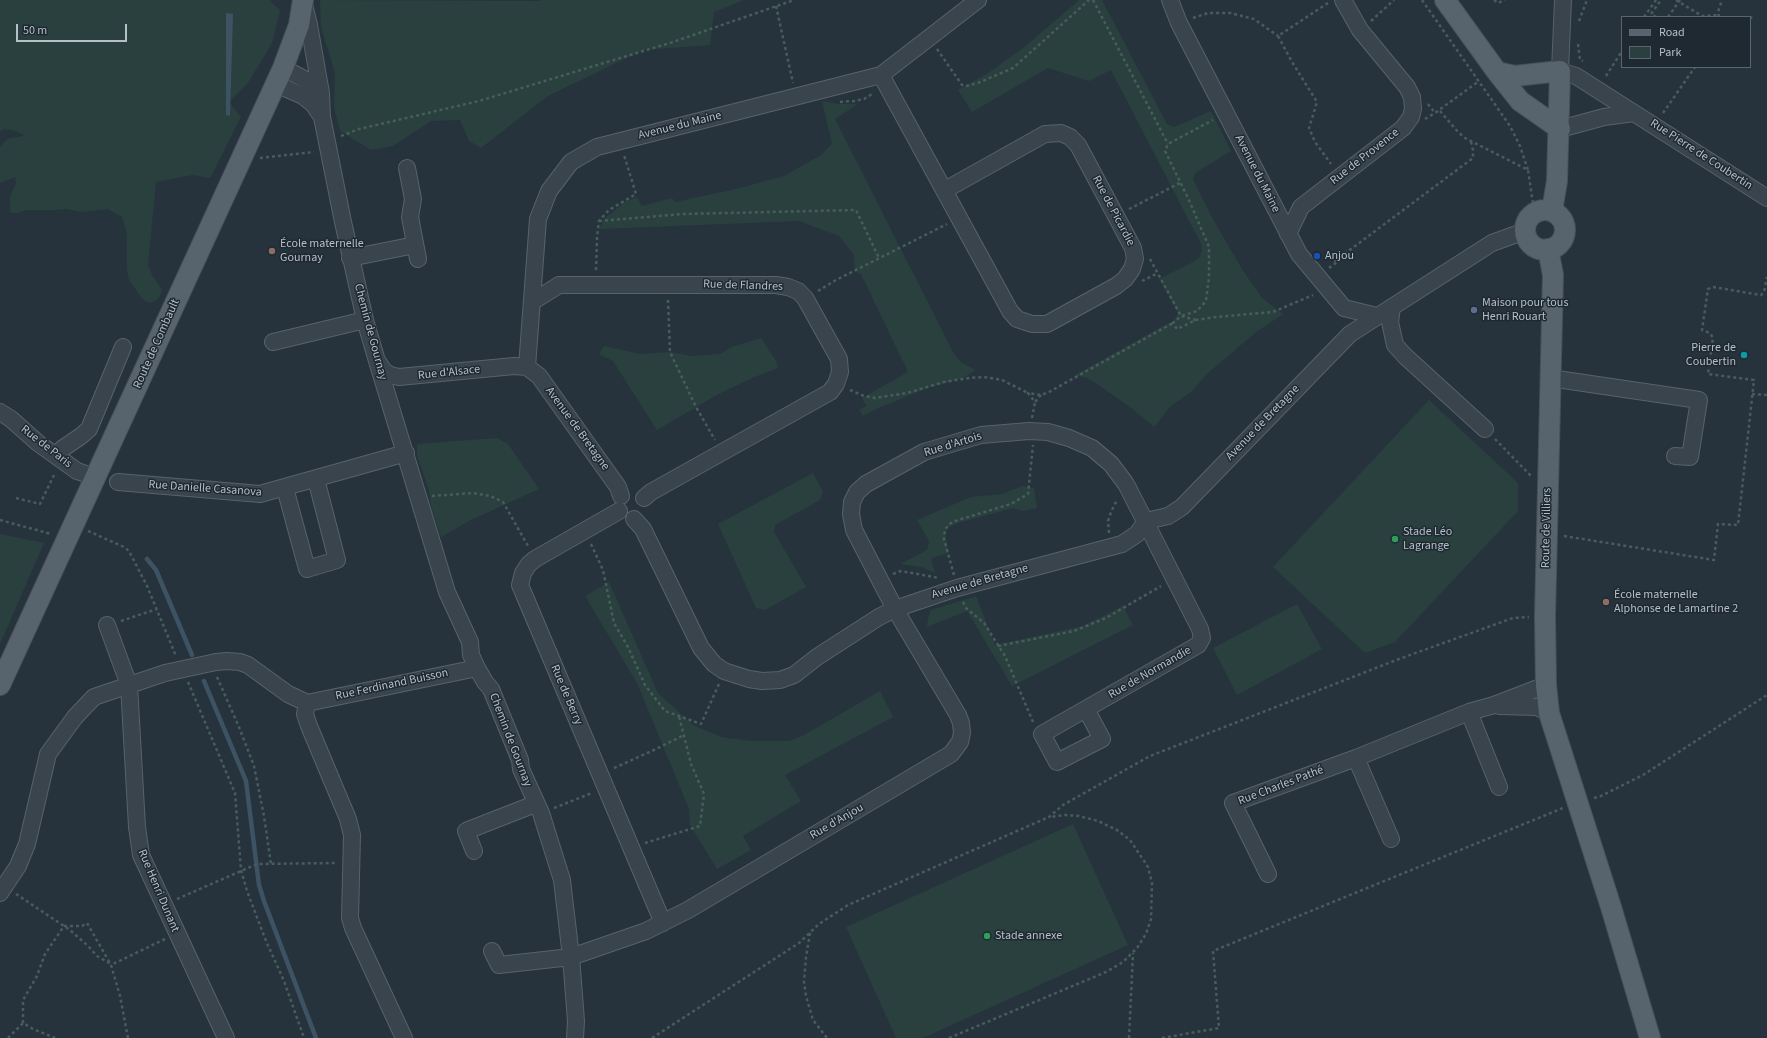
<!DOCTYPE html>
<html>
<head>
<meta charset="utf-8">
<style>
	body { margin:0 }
	#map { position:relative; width:1767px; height:1038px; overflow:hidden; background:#26333d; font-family:"Source Sans 3",sans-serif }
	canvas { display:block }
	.legend { position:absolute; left:1621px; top:16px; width:130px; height:52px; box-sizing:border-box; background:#1f2932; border:1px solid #5b656e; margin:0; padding:5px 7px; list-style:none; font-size:12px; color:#b6bfc8 }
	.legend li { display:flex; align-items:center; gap:8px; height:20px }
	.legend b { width:20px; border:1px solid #5b656e }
	.scale { position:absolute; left:16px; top:24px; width:111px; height:18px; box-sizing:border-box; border:2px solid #b6bfc8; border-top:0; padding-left:5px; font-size:12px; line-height:14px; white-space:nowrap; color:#b6bfc8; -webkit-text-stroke:3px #1f2932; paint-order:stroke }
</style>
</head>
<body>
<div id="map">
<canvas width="1767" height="1038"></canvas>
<ul class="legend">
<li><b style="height:5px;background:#58646d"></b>Road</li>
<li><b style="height:11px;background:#29403e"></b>Park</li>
</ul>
<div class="scale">50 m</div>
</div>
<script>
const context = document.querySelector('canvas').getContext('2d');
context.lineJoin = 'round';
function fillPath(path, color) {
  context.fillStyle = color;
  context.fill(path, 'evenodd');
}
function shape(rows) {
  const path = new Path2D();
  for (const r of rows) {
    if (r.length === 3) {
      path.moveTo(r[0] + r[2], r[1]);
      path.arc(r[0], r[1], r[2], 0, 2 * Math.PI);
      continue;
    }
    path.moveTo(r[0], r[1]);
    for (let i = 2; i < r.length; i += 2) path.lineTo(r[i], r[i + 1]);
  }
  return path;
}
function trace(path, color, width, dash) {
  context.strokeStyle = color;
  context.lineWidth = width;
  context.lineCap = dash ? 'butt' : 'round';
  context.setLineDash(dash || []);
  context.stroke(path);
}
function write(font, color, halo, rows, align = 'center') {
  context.font = font + ' "Source Sans 3",sans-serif';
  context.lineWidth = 3;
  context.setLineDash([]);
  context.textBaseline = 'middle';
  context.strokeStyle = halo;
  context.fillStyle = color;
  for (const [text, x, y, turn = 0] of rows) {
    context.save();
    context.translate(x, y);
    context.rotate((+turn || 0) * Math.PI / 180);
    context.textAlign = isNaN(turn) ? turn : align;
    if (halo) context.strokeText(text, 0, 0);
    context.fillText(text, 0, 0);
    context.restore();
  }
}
fillPath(shape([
	[0,0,271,0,271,2,280,10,272,43,248,83,229,102,241,117,210,178,193,175,156,182,148,265,153,277,162,289,160,296,156,300,150,303,145,301,141,297,129,280,127,271,127,234,122,217,108,209,81,212,66,209,56,210,26,210,18,213,12,213,10,211,10,197,16,183,15,177,0,183,0,147,9,138,20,137,24,135,12,130,4,129,0,131],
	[320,0,539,1,540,0,744,0,714,12,710,45,643,50,548,96,481,148,469,141,460,120,431,121,393,146,371,150,340,131,334,108,335,73,321,27],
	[1079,0,1102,0,1167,124,1174,127,1211,111,1231,151,1195,173,1193,180,1215,223,1242,269,1262,298,1283,314,1255,333,1208,373,1192,391,1171,406,1154,427,1131,408,1096,383,1087,378,1075,375,1174,320,1178,313,1159,279,1193,262,1199,258,1202,251,1201,244,1111,70,1089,81,1048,68,972,112,958,90,988,73,1023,48],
	[822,101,839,104,858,104,835,119,954,354,962,363,976,370,963,378,928,388,876,409,863,416,859,410,866,406,862,398,908,372,861,274,855,272,854,255,839,236,799,221,599,229,604,219,625,202,637,197,642,206,672,198,675,202,736,189,784,176,821,155,832,144],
	[761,338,776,361,778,368,752,378,715,396,657,430,613,361,599,354,604,346,640,354,670,352,692,356,720,354,732,347],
	[1429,400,1518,483,1518,511,1395,642,1365,653,1273,567],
	[497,438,508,444,539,489,471,520,441,537,431,506,429,490,417,456,417,444],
	[813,473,823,492,820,500,775,525,774,532,806,587,765,610,756,608,718,524],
	[1022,486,1034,488,1037,508,1022,511,1013,508,958,523,947,528,945,534,949,553,931,558,935,573,921,567,900,564,927,550,929,541,917,520,971,497,1002,494],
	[0,534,44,543,0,644],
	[609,582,658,693,693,725,721,737,750,741,789,741,804,735,880,691,893,717,785,775,801,801,743,836,751,850,717,869,690,825,689,809,637,683,585,596],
	[976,596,995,645,1083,626,1123,606,1133,625,1012,686,967,611,927,627,928,618,931,610],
	[1297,604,1322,649,1237,695,1213,648],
	[1073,824,1128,945,923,1038,896,1038,846,927]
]), '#29403e');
fillPath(shape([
	[226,13,233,14,230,116,226,115]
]), '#3d5364');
trace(shape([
	[147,559,156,570,192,655],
	[204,681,246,781,259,885,264,901,316,1038]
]), '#3d5364', 4.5);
const minor = shape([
	[1170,0,1179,23,1299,254,1344,308,1377,316],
	[1563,0,1560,71,1576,76,1767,198],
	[304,5,309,25,321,93,322,117,343,222,365,320,377,361,447,592,470,642,471,655,477,668,485,682,491,689,520,760,521,769,541,813,562,880,571,957,576,1021,575,1038],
	[283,68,312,83,321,93],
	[881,75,1010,311,1017,319,1032,324,1047,324,1116,286,1125,279,1132,269,1135,259,1133,248,1078,145,1070,137,1061,133,1045,134,945,190],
	[276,84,303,96,313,104,322,117],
	[1560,129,1604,117,1634,113],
	[407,168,413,199,410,217,418,259],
	[1288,234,1301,207,1403,128,1411,117,1413,109,1412,97,1407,87,1360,30,1343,0],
	[350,258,415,245],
	[532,302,559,285,776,285,788,287,798,291,805,298,839,359,840,372,836,384,830,392,651,492,644,498],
	[1392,307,1390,322,1395,345,1405,356,1485,429],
	[273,342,365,320],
	[378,362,384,371,390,375,399,377,514,366,527,367],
	[527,367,538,219,549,191,571,162,597,147,881,75,978,0],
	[527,367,539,376,618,487,621,496],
	[1550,378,1699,400,1690,457,1675,456],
	[0,412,11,419,38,443,77,471,95,477],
	[56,456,62,449,81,436,89,429,123,347],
	[118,482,260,494,406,453],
	[285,488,307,569,337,560,316,479],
	[619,511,535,559,529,564,523,573,520,585,663,923],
	[634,519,643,529,701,648,714,664,724,671,749,679,762,681,780,680,794,675,817,657,879,617,895,609,957,588,1122,544,1137,534,1146,521,1168,516,1182,507,1350,334,1492,243,1525,231],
	[107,625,129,685,137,827,141,855,226,1038],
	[307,703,305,714,309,726,348,819,352,835,350,918,353,928,404,1038],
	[307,703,477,668],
	[1499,706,1537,707,1549,713],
	[1469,712,1499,787],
	[1356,758,1391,839],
	[474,851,466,831,535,804],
	[1268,874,1233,803,1356,758,1469,712,1494,705,1546,685],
	[0,893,18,866,27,844,48,754,75,717,94,697,165,673,216,662,227,661,240,662,248,665,288,694,307,703],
	[492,951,499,965,571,957,646,931,688,910,951,754,960,742,962,733,961,723,958,715,895,609,854,530,851,514,852,502,857,492,866,484,924,452,981,435,1029,431,1048,432,1069,438,1092,448,1111,464,1126,484,1200,629,1202,638,1198,645,1042,734,1057,762,1102,739,1086,709]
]);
const major = shape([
	[1445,0,1497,72,1520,101,1560,129],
	[1497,72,1515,76,1560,71,1557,181,1552,211],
	[1545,230,20],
	[1548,249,1553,275,1545,616,1546,685,1549,713,1611,907,1650,1038],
	[0,685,283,68,299,25,303,0]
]);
trace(minor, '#58626b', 18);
trace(major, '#465059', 22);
trace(shape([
	[1093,0,1168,144],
	[1422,0,1510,126,1520,146,1528,170],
	[1494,0,1498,3,1505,0],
	[1676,0,1702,16,1719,15],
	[1328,3,1278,36,1292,62,1317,102,1309,128,1315,142,1331,164],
	[776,6,793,83],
	[1644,17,1656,0],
	[1656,17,1651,14,1661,0],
	[1668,17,1680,0],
	[1719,17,1718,12,1722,0],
	[1193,18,1208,13,1230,13,1254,19,1278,36],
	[1750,19,1753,15],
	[1371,21,1394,0],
	[1579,21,1587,0],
	[1578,44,1580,60,1583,61],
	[937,49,962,85,966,86,978,83,1013,68,1089,0],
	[1606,76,1622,51],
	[840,102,854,101,864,99,872,94],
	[1428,104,1435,113,1479,81],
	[1440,111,1458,132,1465,138,1528,170,1534,210],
	[1663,113,1695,67],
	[1425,119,1435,113],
	[341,136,359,129,479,101,673,42,794,0],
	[260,158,314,152],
	[1129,209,1180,183],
	[599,221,684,214,856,210,879,258],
	[1150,259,1181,316,1197,311,1206,301,1209,277,1209,247,1189,200,1165,151,1168,144,1213,120],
	[1329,268,1337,262,1335,261,1473,158,1473,150,1471,142],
	[596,270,597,237,599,221,609,210,636,194,624,155],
	[1142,281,1158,273],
	[818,291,836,280,947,224],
	[668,300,670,352,696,407,715,440],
	[1196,320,1181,316,1173,323,1177,329,1196,320,1216,317,1273,312,1313,295],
	[850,390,864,396,875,398,907,393,944,382,969,378,984,377,1002,380,1028,393],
	[1752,394,1767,395],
	[1041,395,1035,402,1028,393,1041,395,1049,392,1173,323],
	[1032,418,1035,402],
	[1495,439,1531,476],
	[432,496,473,493,490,496,503,502,528,546],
	[16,498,40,504,55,473],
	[0,520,51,534],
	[88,531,124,547,129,551,147,586,176,656],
	[1109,533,1108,521,1111,512,1117,500],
	[1564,536,1714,560,1718,524,1738,525,1754,380,1708,374,1713,338,1710,333,1702,330,1708,289,1713,287,1761,295,1764,292,1767,277],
	[591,544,603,570,614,623,628,647,645,685,665,711,701,724,719,684],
	[893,574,901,571,939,578],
	[954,575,944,539,945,530,949,524,958,520,1011,504,1028,494,1033,445],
	[963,602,966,608,984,623,1005,656,1033,722],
	[121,621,157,609],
	[998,646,1074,631,1106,618,1161,586],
	[217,677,239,727,254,766,264,816,271,864],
	[188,682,235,793,241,870,247,891,266,941,284,981,304,1038],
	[614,768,654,750,684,735],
	[1594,798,1601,796,1643,775,1767,695],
	[554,808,592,793],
	[645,843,700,826,704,794,691,764,679,716],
	[16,894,70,930,88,946,97,956,111,964],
	[177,899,257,864,336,863],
	[810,933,806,957,804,982,806,996,813,1020,827,1038],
	[23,1023,23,1000,37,976,45,954,64,926,82,926,87,923,111,965],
	[8,1038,23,1023,33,1029,55,1038],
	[128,1038,120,996,111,965,165,939],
	[652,1038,799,943,819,924,848,905,1049,817,1063,805,1150,756,1399,659,1513,618,1529,617],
	[949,1038,1106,972,1123,962,1137,948,1146,934,1151,919,1152,883,1148,867,1130,840,1117,830,1098,821,1079,816,1065,815,1050,817],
	[1129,1038,1133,953],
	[1162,1038,1219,1028,1213,951,1563,808]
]), '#485c5c', 2.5, [3, 3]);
trace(minor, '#3a444d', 16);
trace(major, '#58646d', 20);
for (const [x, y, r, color] of [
	[272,251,4,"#8d6e63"],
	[1317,256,4,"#1a4fb4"],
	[1474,310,4,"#5c6f8a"],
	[1744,355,4,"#0f9aa8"],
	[1395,539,4,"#2e9e5b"],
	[1606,602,4,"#8d6e63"],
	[987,936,4,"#2e9e5b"]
]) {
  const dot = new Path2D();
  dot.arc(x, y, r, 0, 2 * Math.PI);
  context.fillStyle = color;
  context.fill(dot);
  trace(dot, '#1f2932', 1.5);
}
write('12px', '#b6bfc8', '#1f2932', [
	["Avenue du Maine",680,126,-14],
	["Rue Pierre de Coubertin",1701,155,33],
	["Rue de Provence",1365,157,-38],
	["Avenue du Maine",1257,174,63],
	["Rue de Picardie",1113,211,62],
	["Rue de Flandres",743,286,2],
	["Chemin de Gournay",370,332,75],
	["Route de Combault",157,344,-66],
	["Rue d'Alsace",449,373,-6],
	["Avenue de Bretagne",1263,423,-46],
	["Avenue de Bretagne",577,429,54],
	["Rue d'Artois",953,445,-17],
	["Rue de Paris",46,447,38],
	["Rue Danielle Casanova",205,489,4],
	["Route de Villiers",1547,528,-89],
	["Avenue de Bretagne",980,582,-16],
	["Rue de Normandie",1150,673,-30],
	["Rue Ferdinand Buisson",392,685,-12],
	["Rue de Berry",566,695,67],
	["Chemin de Gournay",510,740,69],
	["Rue Charles Pathé",1281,786,-21],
	["Rue d'Anjou",837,822,-30],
	["Rue Henri Dunant",158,891,67]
]);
write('12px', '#b6bfc8', '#1f2932', [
	["École maternelle",280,244],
	["Gournay",280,258],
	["Anjou",1325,256],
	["Maison pour tous",1482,303],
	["Henri Rouart",1482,317],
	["Pierre de",1736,348,"right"],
	["Coubertin",1736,362,"right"],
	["Stade Léo",1403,532],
	["Lagrange",1403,546],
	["École maternelle",1614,595],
	["Alphonse de Lamartine 2",1614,609],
	["Stade annexe",995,936]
], 'left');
</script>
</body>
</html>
